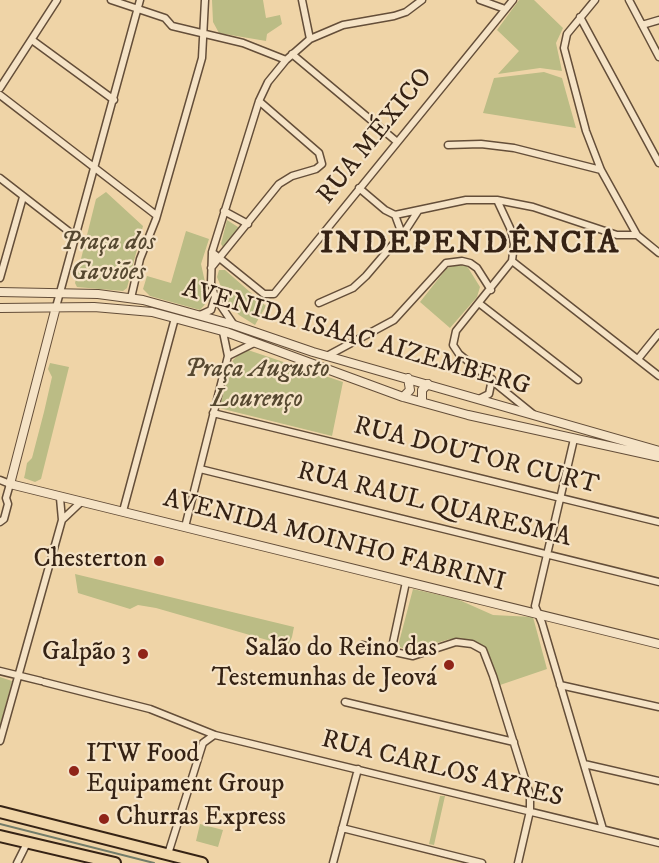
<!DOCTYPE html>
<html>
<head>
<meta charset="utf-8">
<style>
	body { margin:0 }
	canvas { display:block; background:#efd4a7 }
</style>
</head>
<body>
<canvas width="659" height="863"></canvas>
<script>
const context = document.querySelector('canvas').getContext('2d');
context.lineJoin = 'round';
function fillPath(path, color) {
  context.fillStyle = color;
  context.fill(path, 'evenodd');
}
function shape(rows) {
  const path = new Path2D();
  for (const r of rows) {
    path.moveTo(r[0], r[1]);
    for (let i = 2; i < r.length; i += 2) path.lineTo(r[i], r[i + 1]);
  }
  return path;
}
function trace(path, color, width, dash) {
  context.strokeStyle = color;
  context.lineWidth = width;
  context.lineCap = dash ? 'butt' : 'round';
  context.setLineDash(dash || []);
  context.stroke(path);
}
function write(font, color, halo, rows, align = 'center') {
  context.font = font + ' "IM FELL DW Pica",serif';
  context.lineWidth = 4.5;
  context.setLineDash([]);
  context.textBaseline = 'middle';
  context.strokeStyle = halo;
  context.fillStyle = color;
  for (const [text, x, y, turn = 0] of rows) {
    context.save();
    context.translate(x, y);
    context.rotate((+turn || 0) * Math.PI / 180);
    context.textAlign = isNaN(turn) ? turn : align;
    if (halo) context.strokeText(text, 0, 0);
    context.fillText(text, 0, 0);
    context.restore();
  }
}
fillPath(shape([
	[212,0,263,0,266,18,280,15,282,24,267,34,266,41,219,33,213,22],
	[519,0,534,0,563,28,556,43,562,71,540,68,498,74,519,51,497,30],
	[544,72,562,78,576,128,483,113,494,78],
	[106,192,143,226,127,288,123,291,77,287,75,283,96,199],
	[227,220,241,229,224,249,221,244],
	[186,231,209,239,201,264,209,300,200,310,150,296,143,289,147,276,171,283],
	[457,265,467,266,480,287,477,297,450,328,420,302,447,268],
	[219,270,225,270,266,306,255,325,239,315,227,301,217,277],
	[245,349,343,382,332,436,219,408,233,360],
	[50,363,69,367,41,479,35,482,24,478,25,474,27,463,32,458,44,412,52,377,48,369],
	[75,574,294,627,292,637,288,646,156,608,138,605,130,609,78,593],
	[413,589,457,599,493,615,533,617,547,669,500,685,488,652,472,640,450,639,409,651,398,646],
	[0,677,12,681,0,726],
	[440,796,445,796,434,845,429,844],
	[200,824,223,830,218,847,196,841]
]), '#bbbc85');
trace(shape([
	[0,824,154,863]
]), '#727c6a', 2);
const minor = shape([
	[111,0,165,18,172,26,243,43,286,60],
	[302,0,310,39],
	[480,0,505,9],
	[595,0,567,34,564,48,586,131,601,170,637,235,659,253],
	[629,0,659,57],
	[580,17,659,163],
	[642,25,659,20],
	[32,40,114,100],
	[292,54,396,141],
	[0,88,57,0],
	[0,95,156,215],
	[448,145,481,144,514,148,601,170],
	[0,178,76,237],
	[359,188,385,210,395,215,466,200,497,200,533,207,617,235,637,235],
	[497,200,511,230,514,244,512,261,456,331,453,345,459,354,533,414],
	[224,211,248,224],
	[395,215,402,234],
	[212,252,264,294,274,294,513,0],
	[512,261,659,376],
	[211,268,279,184,292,176,316,169,322,164,319,153,259,101],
	[0,278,23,197],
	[131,298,140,259,156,219,202,58,205,0],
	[319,303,353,288,366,276,407,228,418,211],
	[480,304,578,380],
	[56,307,140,0],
	[200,315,211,310,215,297],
	[234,325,215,297,211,283,212,252,259,101,268,82,286,60,310,39,343,25,394,16,406,12,422,0],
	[228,356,254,343],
	[327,356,394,320,446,263,462,261,470,263,477,268,491,290],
	[638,359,659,333],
	[481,398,489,394,492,379],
	[213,413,659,522],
	[574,439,535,606,542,623,603,829],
	[200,469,659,582],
	[0,480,10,484,6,498,8,504,4,519,0,522],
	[123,511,175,318],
	[62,520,81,502],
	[185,527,228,356,223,332],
	[362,645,413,656,456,642,472,644,483,650,493,676,530,795,530,811,518,863],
	[391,652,406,582],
	[0,671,41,681],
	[44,682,150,709,215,735,659,843],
	[560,685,659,707],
	[345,702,514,742],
	[0,741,62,520,60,498],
	[584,764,659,781],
	[342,828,482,863],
	[168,854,203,743,214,735],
	[17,863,27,843],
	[333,863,358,769]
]);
const tertiary = shape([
	[0,292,98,294,143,300,234,325,313,352,659,451],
	[56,307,10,484,659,644],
	[0,308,94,307,152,312,226,332,403,397,468,415,659,457],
	[403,397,410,390,408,378],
	[422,402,422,390,428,384]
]);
const primary = shape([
	[0,812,202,863],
	[0,836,115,863]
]);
trace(minor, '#644e39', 9);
trace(tertiary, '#644e39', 10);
trace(primary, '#352214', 14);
trace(minor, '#f5e3c6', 6);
trace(tertiary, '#f5e3c6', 8);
trace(primary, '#efd4a7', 10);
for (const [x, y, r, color] of [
	[159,561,6,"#8f2418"],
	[143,654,6,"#8f2418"],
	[449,665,6,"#8f2418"],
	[74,771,6,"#8f2418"],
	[104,819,6,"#8f2418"]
]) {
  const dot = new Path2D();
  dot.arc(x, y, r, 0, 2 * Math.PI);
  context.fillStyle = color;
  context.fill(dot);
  trace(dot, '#f5e3c6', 2);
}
write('26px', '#352214', '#f5e3c6', [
	["RUA MÉXICO",376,137,-51],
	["AVENIDA ISAAC AIZEMBERG",356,339,16],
	["RUA DOUTOR CURT",476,457,14],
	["RUA RAUL QUARESMA",434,506,14],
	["AVENIDA MOINHO FABRINI",334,542,14],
	["RUA CARLOS AYRES",442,770,14]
]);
write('italic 26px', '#564830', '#f5e3c6', [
	["Praça dos",108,244],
	["Gaviões",108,274],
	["Praça Augusto",257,371],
	["Lourenço",257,401]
]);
write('26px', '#352214', '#f5e3c6', [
	["Chesterton",147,561],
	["Salão do Reino das",437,650],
	["Testemunhas de Jeová",437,680],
	["Galpão 3",131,654],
	["ITW Food",86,756,"left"],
	["Equipament Group",86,786,"left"],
	["Churras Express",116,819,"left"]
], 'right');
context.letterSpacing = '1.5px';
write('bold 32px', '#352214', '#f5e3c6', [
	["INDEPENDÊNCIA",470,245]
]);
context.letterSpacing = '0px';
</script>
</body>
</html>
